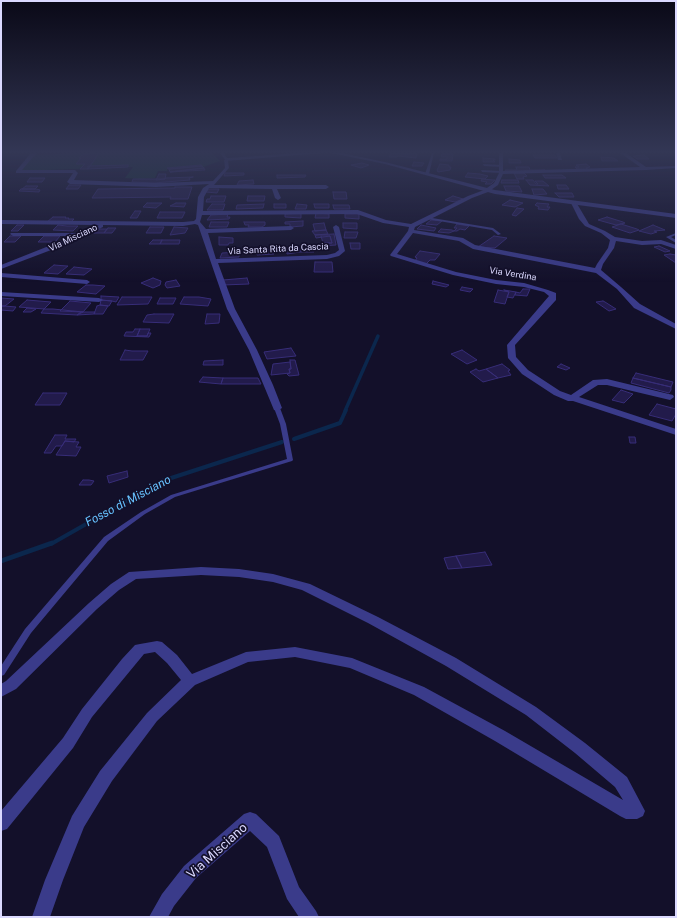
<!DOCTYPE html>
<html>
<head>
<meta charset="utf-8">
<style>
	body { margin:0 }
	#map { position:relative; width:677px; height:918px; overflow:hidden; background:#13102a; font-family:"Public Sans",sans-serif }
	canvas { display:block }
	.frame { position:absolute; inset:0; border:2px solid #dbd9ff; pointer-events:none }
</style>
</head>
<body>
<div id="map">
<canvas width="677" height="918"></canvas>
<div class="frame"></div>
</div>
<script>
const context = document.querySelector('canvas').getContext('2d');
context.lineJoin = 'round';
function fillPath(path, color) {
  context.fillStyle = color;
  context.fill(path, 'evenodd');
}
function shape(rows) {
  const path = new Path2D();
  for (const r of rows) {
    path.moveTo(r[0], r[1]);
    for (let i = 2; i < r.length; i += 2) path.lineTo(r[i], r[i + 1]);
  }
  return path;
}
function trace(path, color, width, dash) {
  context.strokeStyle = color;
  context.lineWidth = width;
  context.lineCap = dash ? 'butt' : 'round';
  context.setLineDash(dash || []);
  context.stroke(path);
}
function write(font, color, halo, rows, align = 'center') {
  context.font = font + ' "Public Sans",sans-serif';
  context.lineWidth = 3.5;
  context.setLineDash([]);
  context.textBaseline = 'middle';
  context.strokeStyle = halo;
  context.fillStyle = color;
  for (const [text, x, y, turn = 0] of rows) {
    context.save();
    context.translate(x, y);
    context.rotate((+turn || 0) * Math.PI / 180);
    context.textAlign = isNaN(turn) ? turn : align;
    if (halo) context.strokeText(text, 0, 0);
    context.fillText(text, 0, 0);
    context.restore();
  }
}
fillPath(shape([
	[80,153,212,153,220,161,203,167,201,165,167,168,167,171,158,171,155,178,140,179,125,178,133,167,19,171,34,155]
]), '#123431');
trace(shape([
	[345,411,378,336]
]), '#0b274d', 3.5);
trace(shape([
	[294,439,340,423,346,410],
	[51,544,162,481,282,442]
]), '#0b274d', 4);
trace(shape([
	[1,561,52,543]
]), '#0b274d', 5);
const building = shape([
	[93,153,99,153,88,169,80,169,85,164,76,164,81,158,79,158,82,155,93,153],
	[391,153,408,154,417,153,416,158,398,156,397,157,389,157,391,153],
	[442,154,453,154,452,161,440,161,440,159,447,159,447,157,441,157,442,154],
	[533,155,555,155,557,158,535,158,533,155],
	[644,155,649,159,637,159,633,156,644,155],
	[601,157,614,158,618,161,602,161,601,157],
	[483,158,495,159,495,160,493,160,495,162,483,162,483,158],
	[509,159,520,160,521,163,509,163,509,159],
	[414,162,424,163,422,166,412,166,414,162],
	[362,163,369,165,361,168,351,165,362,163],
	[440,164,449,165,449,167,451,167,450,170,438,172,437,170,440,164],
	[586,164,590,167,586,168,589,170,577,169,575,167,579,167,576,165,586,164],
	[128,165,128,167,88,169,88,166,128,165],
	[201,165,202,166,169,169,167,168,201,165],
	[202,166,204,168,170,172,169,169,202,166],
	[516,167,529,167,530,170,545,170,506,172,505,170,517,170,516,167],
	[204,168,205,170,170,172,204,168],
	[225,173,244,173,244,175,224,176,225,173],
	[468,173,480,174,488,176,485,179,465,177,468,173],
	[514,173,524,173,527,176,523,177,524,179,517,179,514,173],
	[159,174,166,174,165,179,156,180,159,174],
	[277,175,306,175,305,177,277,178,277,175],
	[543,175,562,175,566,178,545,178,543,175],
	[193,177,189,178,190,180,154,183,132,182,133,179,165,179,165,178,193,177],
	[30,178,45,178,42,182,27,182,30,178],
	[482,179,493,180,495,180,491,184,485,184,487,182,481,181,482,179],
	[253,180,254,184,237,185,239,181,253,180],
	[502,180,518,180,519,183,501,183,502,180],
	[526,180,533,180,536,184,538,184,535,181,543,181,549,186,530,185,526,180],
	[69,185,81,185,78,189,66,189,69,185],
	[557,185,566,185,569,189,558,189,557,185],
	[26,186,38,186,35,189,22,189,26,186],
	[504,186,519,186,522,192,506,191,504,186],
	[175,187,192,187,188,199,170,199,171,197,92,198,98,189,175,188,175,187],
	[21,189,36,189,40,190,39,192,19,191,21,189],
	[208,189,219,189,217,193,206,192,208,189],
	[532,189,543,189,547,194,534,195,532,189],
	[333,192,346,192,347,199,334,199,333,192],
	[555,193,572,193,574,197,559,197,555,193],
	[211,196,226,196,224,202,206,202,207,199,210,199,211,196],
	[248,196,265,196,264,201,247,201,248,196],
	[453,196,463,199,455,202,445,200,453,196],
	[510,200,523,203,515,207,502,205,510,200],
	[147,203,162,203,156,208,143,207,147,203],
	[176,203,186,203,184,207,170,206,176,203],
	[537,203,549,204,547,207,550,207,548,210,538,209,539,207,535,205,537,203],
	[212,204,225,204,223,210,207,210,212,204],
	[264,204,263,208,236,209,237,205,264,204],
	[274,204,286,204,286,208,274,208,274,204],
	[297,204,307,205,306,209,295,209,297,204],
	[314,204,329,204,329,208,315,208,314,204],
	[333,205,349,205,350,209,334,209,333,205],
	[517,208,524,209,516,216,512,215,517,208],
	[135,211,141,211,137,218,130,218,135,211],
	[160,212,185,212,182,218,157,218,160,212],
	[301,213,301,218,285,217,285,214,301,213],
	[316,213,329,214,329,218,315,218,316,213],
	[228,214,227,217,230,217,229,219,207,220,211,215,228,214],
	[345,214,359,214,359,219,345,218,345,214],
	[53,217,66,217,65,218,69,218,68,219,74,219,71,222,47,222,53,217],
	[607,217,623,222,625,223,616,225,598,220,607,217],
	[431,220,442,221,437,225,426,224,431,220],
	[303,221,303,226,290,227,290,224,285,224,285,222,303,221],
	[211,222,229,222,227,227,209,227,211,222],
	[244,222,265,222,265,225,262,227,248,227,249,225,245,225,244,222],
	[324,223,326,230,315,231,313,224,324,223],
	[343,223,357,223,357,229,343,228,343,223],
	[457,224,469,226,465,230,460,229,457,231,454,231,457,228,454,228,457,224],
	[621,224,637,229,639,230,630,233,612,227,621,224],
	[17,225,24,225,18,231,11,231,17,225],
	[58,225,67,226,78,226,73,231,53,230,58,225],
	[421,225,436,228,434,231,417,229,421,225],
	[653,225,665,230,654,231,657,232,651,234,639,231,653,225],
	[150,227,164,227,161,233,146,233,150,227],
	[174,227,188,228,185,233,170,235,174,227],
	[108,228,116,228,112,233,104,233,108,228],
	[100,229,107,229,104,233,93,233,100,229],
	[441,229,452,230,454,231,449,233,438,232,441,229],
	[326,230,328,234,315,235,312,231,326,230],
	[345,232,358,232,356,238,344,238,345,232],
	[334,234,336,245,323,246,323,243,332,243,330,236,316,238,315,235,334,234],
	[10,236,21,236,15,242,4,242,10,236],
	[44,236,60,236,55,242,38,242,44,236],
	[321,236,330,236,332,243,323,243,321,236],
	[494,236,507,238,495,248,478,247,494,236],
	[219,237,233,238,233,243,229,243,228,245,219,245,219,237],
	[153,240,162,240,160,244,149,244,153,240],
	[162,240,180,240,179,244,160,244,162,240],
	[350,243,360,243,360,249,351,249,350,243],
	[659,246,670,251,665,252,654,247,659,246],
	[286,248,299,248,300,252,287,254,286,248],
	[273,249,274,254,257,255,256,250,273,249],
	[313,249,314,252,300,252,300,250,313,249],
	[420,251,440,254,435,260,430,260,426,264,415,261,417,258,415,257,420,251],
	[239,252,239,257,220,258,222,253,239,252],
	[670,254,676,255,676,263,664,255,670,254],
	[315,262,332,262,333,272,314,272,315,262],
	[54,265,67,266,68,266,58,274,44,273,54,265],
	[74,267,92,269,84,275,66,274,74,267],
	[153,278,161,281,160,285,153,288,141,283,153,278],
	[247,278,249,284,223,285,223,280,247,278],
	[176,280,180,286,167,288,165,285,166,282,176,280],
	[433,281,449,285,446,287,432,284,433,281],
	[86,285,93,285,105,286,96,294,77,292,86,285],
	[462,287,473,289,470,292,460,290,462,287],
	[523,289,530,289,527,296,515,295,516,292,520,293,523,289],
	[498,290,509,292,505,304,494,302,498,290],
	[504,290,516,292,513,298,507,297,509,292,504,290],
	[101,296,119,297,116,302,112,301,101,300,101,296],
	[122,297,152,297,148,304,117,305,122,297],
	[184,297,199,297,211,299,208,306,180,304,184,297],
	[1,298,14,299,5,306,1,306,1,298],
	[160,298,176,298,173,304,157,304,160,298],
	[27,300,51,302,44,309,19,307,27,300],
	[101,300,112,301,109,306,100,305,101,300],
	[70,301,91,303,83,312,60,311,70,301],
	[603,301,605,302,616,309,609,311,596,302,603,301],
	[1,306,5,306,16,307,13,311,1,310,1,306],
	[97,306,100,305,108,306,103,314,94,314,97,306],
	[27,308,36,309,31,312,23,312,27,308],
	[44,309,53,309,83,312,77,315,41,313,44,309],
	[81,312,95,312,94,314,77,315,81,312],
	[154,314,174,314,169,323,143,322,147,315,154,314],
	[207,314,220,314,219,323,205,324,207,314],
	[135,329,140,329,137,336,147,336,148,333,151,333,149,337,124,336,126,332,133,332,135,329],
	[140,329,150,329,147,336,137,336,140,329],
	[291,348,296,356,267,359,264,352,291,348],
	[125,350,132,351,148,351,143,360,120,360,125,350],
	[462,350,477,360,467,364,451,354,462,350],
	[223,360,223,365,203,365,204,361,223,360],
	[290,360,295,360,299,375,289,376,287,374,290,373,289,369,291,369,290,360],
	[290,362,291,369,289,369,290,373,271,375,273,364,290,362],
	[502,364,510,370,508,371,511,375,498,378,486,369,502,364],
	[561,364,570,368,566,370,557,367,561,364],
	[476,369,479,371,486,369,498,378,483,382,470,372,476,369],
	[636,373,673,382,671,387,633,378,636,373],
	[203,377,223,378,221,384,199,382,203,377],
	[223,378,258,378,261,384,221,384,223,378],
	[633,378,671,387,671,390,669,393,631,383,633,378],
	[621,390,633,394,624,403,612,400,621,390],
	[43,393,67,393,60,405,35,405,43,393],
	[657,404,676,409,676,414,672,421,649,415,657,404],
	[55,435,67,435,65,439,76,439,74,442,65,441,62,446,56,446,51,453,44,453,55,435],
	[629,437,635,437,636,443,630,443,629,437],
	[65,441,79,442,76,447,81,447,76,456,56,455,65,441],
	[127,471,128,477,109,483,107,476,127,471],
	[83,480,89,480,94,481,91,485,79,485,83,480],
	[485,552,492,565,462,568,456,556,485,552],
	[456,556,462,568,448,569,444,558,456,556]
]);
fillPath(building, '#221b4b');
trace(building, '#372d78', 1);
fillPath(shape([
	[432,153,434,153,429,174,427,175,425,174,432,153],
	[483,164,502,165,503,166,502,167,484,166,483,164],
	[481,170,501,171,502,172,501,173,482,172,481,170],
	[426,217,493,228,501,234,498,235,492,230,427,219,426,219,426,217],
	[676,233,676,235,671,237,676,240,676,243,666,237,676,233],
	[277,406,280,408,286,424,293,460,292,461,175,497,145,514,108,541,31,633,4,675,1,676,1,666,25,629,104,537,141,512,171,495,287,459,280,424,274,408,277,406]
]), '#3a3b8a');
fillPath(shape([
	[38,153,34,156,22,170,75,170,78,173,74,180,156,183,213,181,225,168,224,160,226,159,228,160,229,168,214,185,326,185,329,187,326,189,277,189,281,198,278,200,275,198,272,189,209,188,204,197,203,211,358,210,386,220,411,224,468,196,484,190,494,183,499,173,499,153,503,153,503,171,640,167,620,153,626,153,646,167,676,166,676,168,646,170,503,174,498,185,488,192,472,198,415,227,414,230,463,238,475,245,595,268,597,264,608,248,610,240,601,233,585,226,579,219,571,203,576,202,589,224,605,231,615,237,642,241,661,240,676,245,676,249,661,244,642,245,616,241,614,248,603,264,601,270,621,287,640,304,676,324,676,329,634,308,617,289,596,273,473,249,459,241,413,233,397,254,456,272,496,280,524,283,548,290,556,293,556,300,515,345,516,357,528,370,560,391,571,395,593,380,607,379,673,395,674,397,670,400,607,385,598,385,579,397,676,429,676,435,573,401,568,401,554,395,522,374,508,358,507,345,549,296,544,292,524,287,496,284,453,275,391,256,390,255,408,231,409,227,383,223,357,214,202,215,200,222,206,229,291,226,294,228,291,230,208,233,216,259,327,255,335,253,339,250,333,227,336,225,339,227,345,251,339,256,327,259,218,263,235,309,257,350,273,385,282,408,277,411,274,410,249,350,227,309,198,225,195,224,183,226,103,225,103,227,59,247,1,269,1,265,74,236,13,236,10,234,11,233,82,233,99,225,1,224,1,220,183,222,194,221,196,219,198,197,203,188,209,184,156,187,70,184,67,182,73,173,16,173,16,171,30,154,38,153],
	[556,153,560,153,562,160,558,160,556,153],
	[1,273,87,280,90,282,87,284,1,277,1,273],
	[1,292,99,298,103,300,99,302,1,296,1,292],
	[201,567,239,569,273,574,310,584,378,617,456,658,536,707,585,743,627,777,645,811,643,816,637,819,626,819,620,816,495,741,414,695,350,668,295,657,248,662,195,685,157,721,112,781,84,827,63,880,50,917,32,917,45,880,72,816,100,771,147,713,181,680,167,663,155,652,144,654,92,717,73,748,7,829,1,831,1,811,63,738,82,709,122,659,135,645,140,644,157,641,162,642,177,655,192,674,246,652,295,647,352,658,424,687,505,731,623,800,615,787,575,753,526,715,446,666,368,623,302,590,273,582,239,577,201,575,136,579,119,590,97,609,16,689,1,697,1,684,6,681,89,603,111,584,129,572,201,567],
	[250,812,256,814,279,836,299,887,316,911,319,917,299,917,287,899,267,847,250,831,196,878,174,906,168,917,149,917,162,894,184,866,244,814,250,812]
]), '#3a3b8a');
fillPath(shape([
	[220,153,224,153,227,158,298,153,323,153,226,161,220,153],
	[331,153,342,153,385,162,495,190,676,214,676,218,495,194,385,164,331,153]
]), '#3a3b8a');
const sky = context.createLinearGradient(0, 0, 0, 282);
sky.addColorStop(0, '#0a0917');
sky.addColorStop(0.54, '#333755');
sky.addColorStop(1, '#33375500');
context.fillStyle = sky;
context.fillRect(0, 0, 677, 282);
write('9px', '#dbd9ff', '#13102a', [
	["Via Misciano",73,238,-25],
	["Via Santa Rita da Cascia",278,249,-3],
	["Via Verdina",513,274,9]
]);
write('italic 12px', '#67c2ff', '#13102a', [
	["Fosso di Misciano",128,501,-28]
]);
write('13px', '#dbd9ff', '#13102a', [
	["Via Misciano",217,851,-42]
]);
</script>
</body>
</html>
